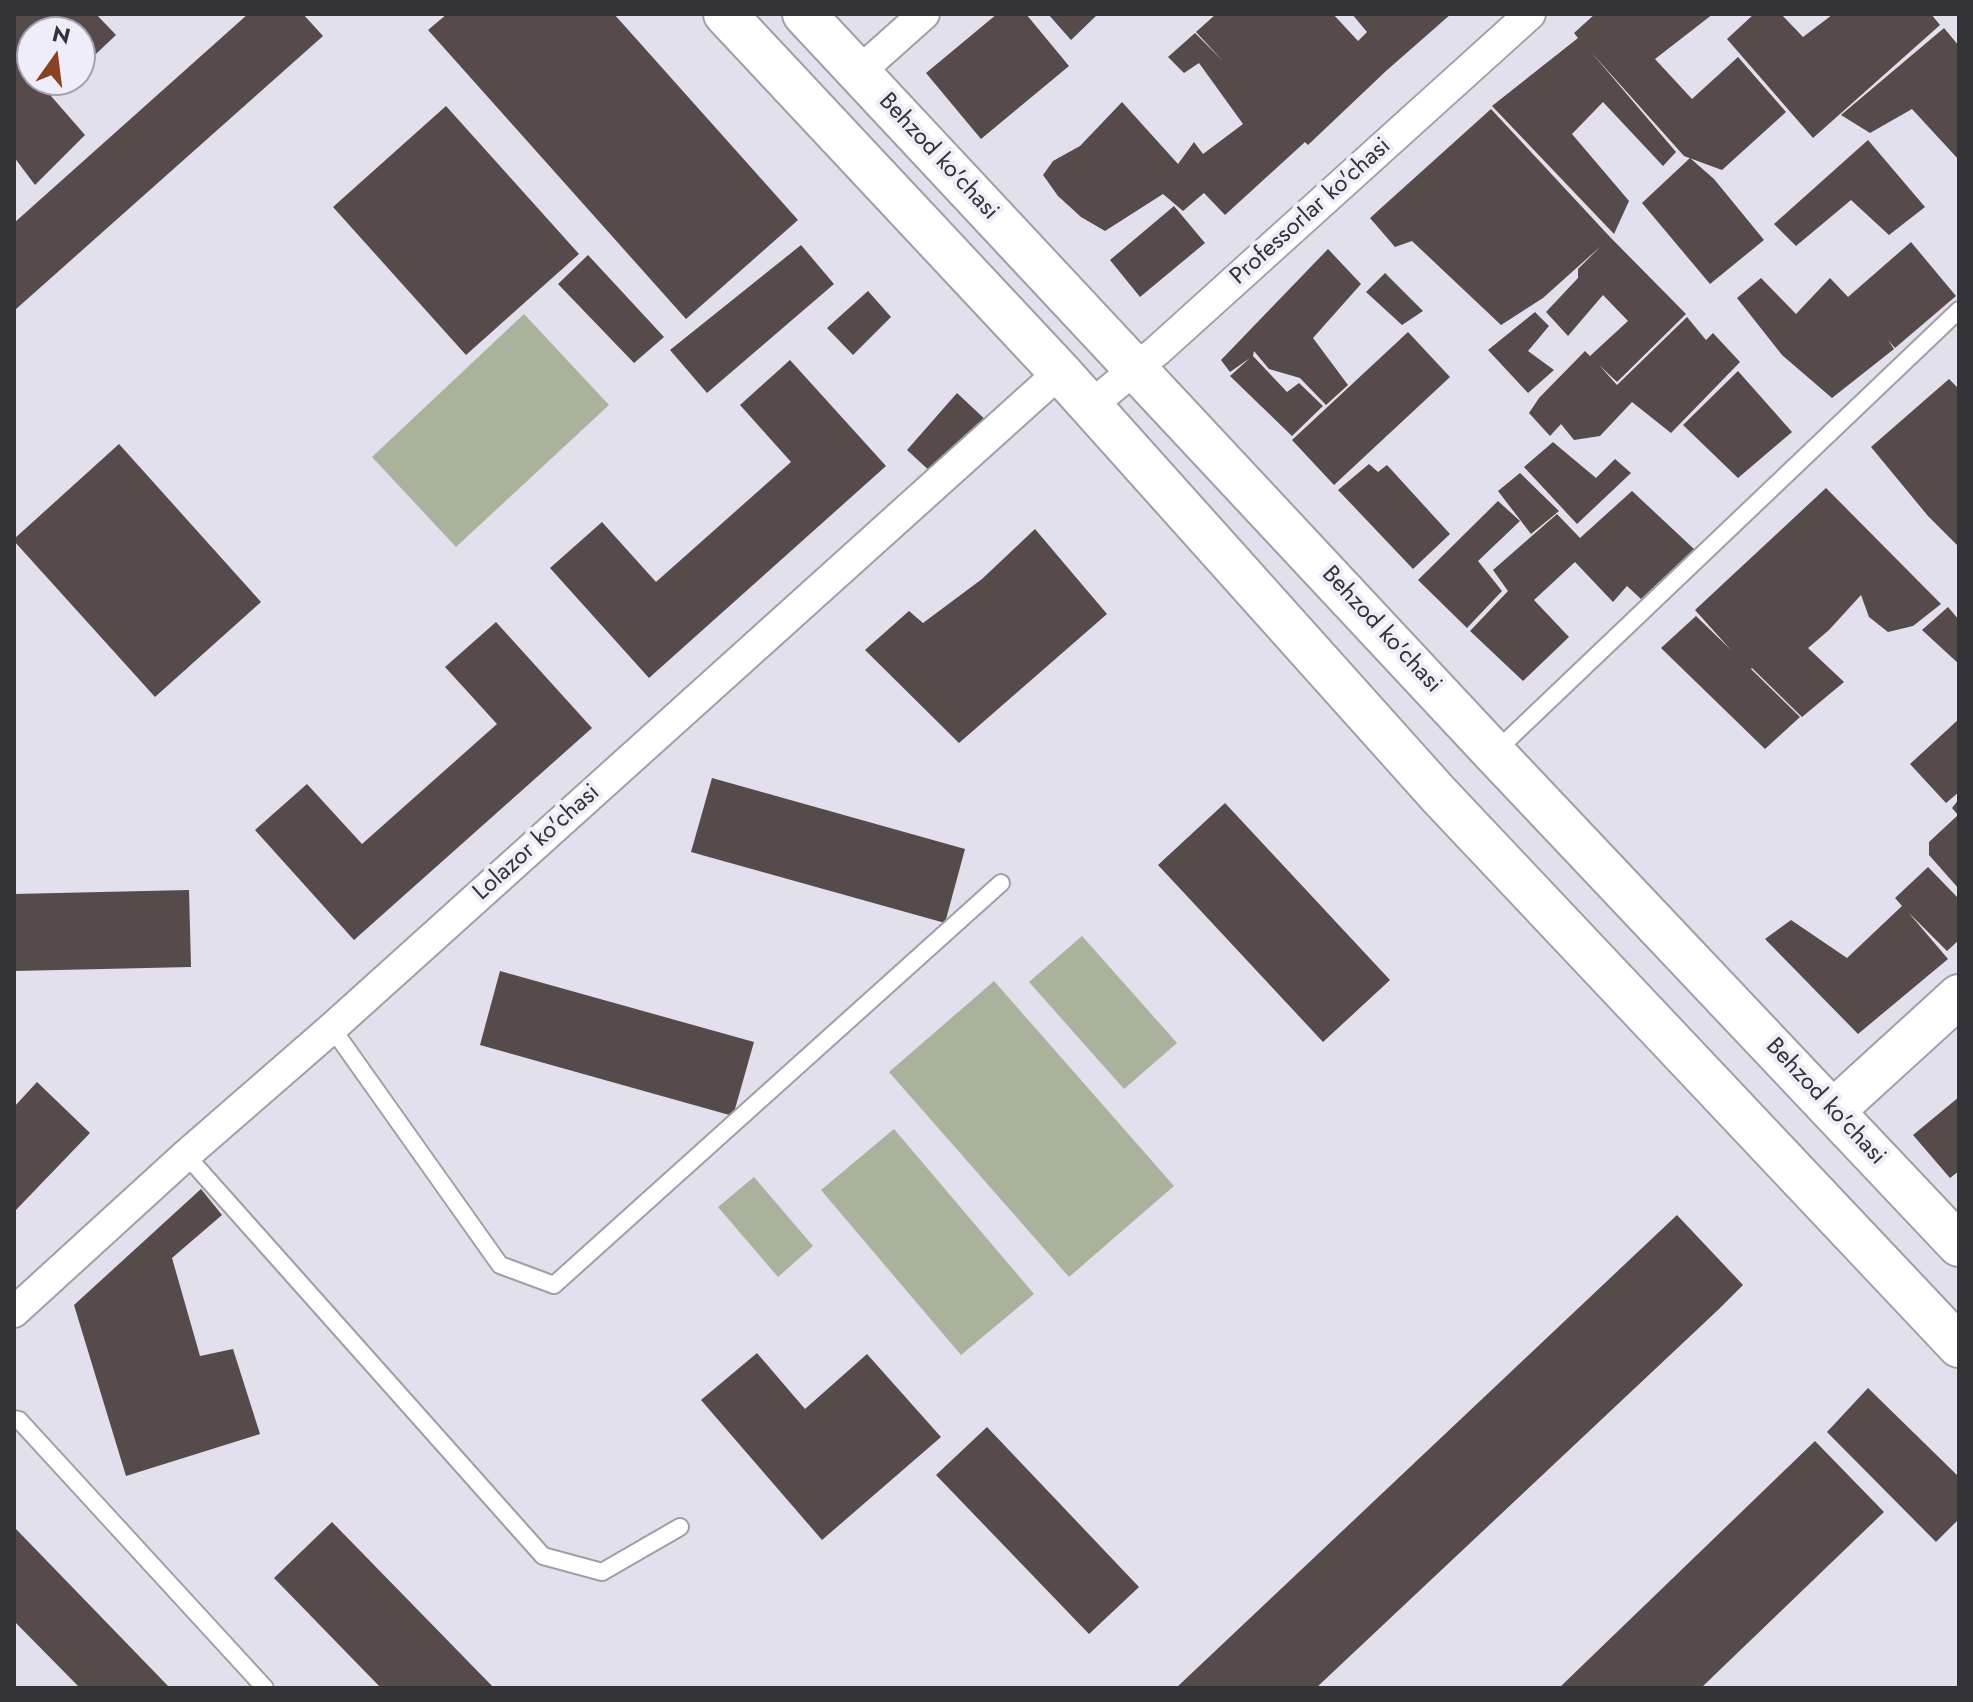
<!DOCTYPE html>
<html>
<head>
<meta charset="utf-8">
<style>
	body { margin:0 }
	#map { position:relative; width:1973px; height:1702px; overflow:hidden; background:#e1e0ec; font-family:Jost,sans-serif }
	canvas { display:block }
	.frame { position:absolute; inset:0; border:16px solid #333337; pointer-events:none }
	.north { position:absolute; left:16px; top:16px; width:80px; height:80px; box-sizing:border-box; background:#eeedf9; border:2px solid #a3a3ab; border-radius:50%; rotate:14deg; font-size:22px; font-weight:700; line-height:32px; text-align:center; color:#333337 }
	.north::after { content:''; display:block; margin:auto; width:28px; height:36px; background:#8a4321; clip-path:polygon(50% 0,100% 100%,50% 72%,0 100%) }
</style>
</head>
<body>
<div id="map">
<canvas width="1973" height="1702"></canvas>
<div class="frame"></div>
<div class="north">N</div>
</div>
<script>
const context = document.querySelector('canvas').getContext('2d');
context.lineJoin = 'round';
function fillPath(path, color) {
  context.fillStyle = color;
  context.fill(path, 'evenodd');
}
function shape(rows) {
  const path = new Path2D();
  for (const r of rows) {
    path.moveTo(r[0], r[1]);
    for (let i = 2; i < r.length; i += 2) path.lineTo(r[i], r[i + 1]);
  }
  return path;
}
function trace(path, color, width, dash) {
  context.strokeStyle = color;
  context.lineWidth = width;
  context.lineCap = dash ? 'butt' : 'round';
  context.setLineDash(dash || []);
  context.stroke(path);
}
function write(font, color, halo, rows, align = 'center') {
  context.font = font + ' Jost,sans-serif';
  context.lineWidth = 8;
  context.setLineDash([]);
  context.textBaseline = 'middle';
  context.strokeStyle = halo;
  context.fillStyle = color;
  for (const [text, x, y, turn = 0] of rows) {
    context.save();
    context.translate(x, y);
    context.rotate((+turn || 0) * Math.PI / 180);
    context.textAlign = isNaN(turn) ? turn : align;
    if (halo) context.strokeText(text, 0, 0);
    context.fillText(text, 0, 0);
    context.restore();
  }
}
fillPath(shape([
	[524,314,609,405,456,547,372,457],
	[1082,936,1177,1043,1124,1089,1029,982],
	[994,981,1174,1186,1069,1277,889,1072],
	[894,1129,1034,1294,961,1355,821,1190],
	[754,1177,813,1246,778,1277,718,1207]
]), '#a9b39b');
fillPath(shape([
	[14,14,96,14,116,35,80,69,80,32,32,32,32,80,68,80,51,96,85,135,35,185,14,157],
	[248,14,303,14,323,36,15,310,14,223],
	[447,14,614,14,798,220,686,319,428,30],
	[997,14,1026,14,1069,66,981,139,926,73],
	[1048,14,1098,14,1071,40],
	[1216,14,1333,14,1358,41,1367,32,1352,14,1451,14,1386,71,1308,145,1305,142,1225,215,1204,193,1183,211,1163,194,1105,231,1081,217,1058,196,1043,175,1053,161,1080,146,1122,102,1178,164,1194,142,1203,154,1243,124,1199,63,1184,73,1168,57,1195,33,1223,61,1196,32],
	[1595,14,1713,14,1655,59,1692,99,1738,57,1786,112,1722,170,1684,156,1591,52,1676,152,1663,166,1603,102,1572,134,1629,201,1614,234,1492,106,1578,38,1574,33],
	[1754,14,1781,14,1803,37,1832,15,1831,14,1931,14,1940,25,1813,138,1727,39],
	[1944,28,1959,46,1959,160,1912,109,1870,133,1841,115],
	[446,106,579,254,466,355,333,207],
	[1491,109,1610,237,1686,314,1617,382,1599,365,1617,385,1687,317,1706,340,1713,333,1740,362,1671,433,1632,402,1600,436,1574,440,1561,424,1550,436,1529,413,1539,398,1585,351,1590,356,1628,321,1603,295,1568,336,1546,312,1578,278,1578,269,1601,246,1543,298,1501,325,1412,241,1395,247,1370,218],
	[1868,140,1925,207,1889,235,1851,200,1796,246,1774,224],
	[1690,158,1714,179,1764,240,1710,284,1642,203],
	[1174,206,1205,243,1140,297,1110,260],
	[1911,242,1956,296,1895,348,1888,340,1894,349,1832,398,1782,355,1737,298,1761,278,1796,314,1830,278,1848,297],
	[801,245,834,284,707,393,670,350],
	[1328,249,1361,284,1313,338,1348,385,1326,405,1300,378,1269,369,1254,351,1253,356,1287,392,1299,383,1323,406,1292,436,1230,376,1250,358,1230,372,1221,360],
	[588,255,664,337,634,363,558,284],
	[1385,273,1423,311,1402,325,1366,292],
	[868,291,891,317,853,355,827,328],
	[1535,312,1549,326,1528,351,1554,370,1528,393,1488,350],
	[1408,332,1450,377,1334,485,1292,440],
	[790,360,886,466,649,678,550,568,602,522,656,582,791,462,740,405],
	[1738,371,1792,432,1738,478,1683,425],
	[1949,379,1959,389,1959,547,1928,516,1871,447],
	[957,393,989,423,933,474,907,450],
	[1553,442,1596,478,1615,459,1631,473,1577,524,1524,467],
	[119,444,261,602,155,697,14,541,14,539],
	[1369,464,1378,472,1387,465,1450,534,1413,569,1338,490],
	[1520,473,1559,511,1531,534,1498,491],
	[1826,488,1941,604,1913,626,1888,632,1869,617,1861,595,1829,630,1808,648,1844,682,1802,717,1752,668,1751,669,1800,717,1765,749,1661,648,1696,616,1731,650,1695,610],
	[1632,491,1694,549,1641,599,1627,586,1613,602,1575,562,1534,600,1569,637,1523,681,1470,631,1508,591,1493,570,1557,514,1580,538],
	[1498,501,1520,521,1478,561,1502,591,1467,628,1418,580],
	[1035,529,1107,614,959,743,865,650,909,611,923,623,982,579],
	[1948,607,1959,620,1959,664,1922,630],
	[496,622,592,728,354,940,255,830,307,784,362,844,497,724,445,667],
	[1959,719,1959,792,1946,803,1910,764],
	[712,778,965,849,945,923,691,852],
	[1959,799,1959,889,1929,855,1929,842,1958,815,1952,808],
	[1225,803,1390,980,1323,1042,1158,865],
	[1928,867,1959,899,1959,940,1947,951,1908,912,1948,959,1858,1034,1765,939,1791,920,1847,958,1902,906,1895,898],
	[189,890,191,967,14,971,14,894],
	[500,971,754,1042,733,1116,480,1045],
	[37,1082,90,1133,14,1212,14,1107],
	[1959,1097,1959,1171,1950,1178,1913,1135],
	[201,1189,222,1215,172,1258,200,1356,233,1349,260,1434,126,1476,74,1305],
	[1677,1215,1743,1285,1719,1309,1316,1688,1176,1688],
	[757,1353,805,1409,867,1354,941,1437,822,1540,701,1400],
	[1868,1388,1959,1477,1959,1519,1936,1542,1827,1432],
	[987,1427,1139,1587,1089,1634,936,1475],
	[1815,1441,1884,1512,1701,1688,1559,1688],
	[332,1522,494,1688,381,1688,274,1578],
	[14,1527,170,1688,80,1688,14,1621]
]), '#564a4a');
const lane = shape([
	[1494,753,1959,310],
	[332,1028,500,1265,554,1285,1001,883],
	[186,1155,543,1556,602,1572,680,1527],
	[14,1419,19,1420,265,1688]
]);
const street = shape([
	[859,72,924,14],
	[1089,407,1157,351,1530,14],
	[14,1312,186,1155,332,1028,1060,372]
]);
const secondary = shape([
	[725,14,1060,372,1439,795,1959,1346],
	[804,14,1494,753,1959,1245],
	[1833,1111,1959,996]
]);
trace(lane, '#9f9faa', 20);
trace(street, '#9f9faa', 34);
trace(secondary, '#9f9faa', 46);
trace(lane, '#fff', 16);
trace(street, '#fff', 30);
trace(secondary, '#fff', 42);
write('24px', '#333337', '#eeedf9', [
	["Behzod ko'chasi",938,157,47],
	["Professorlar ko'chasi",1311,212,-42],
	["Behzod ko'chasi",1381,630,47],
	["Lolazor ko'chasi",537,843,-42],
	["Behzod ko'chasi",1825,1102,47]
]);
</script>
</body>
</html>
